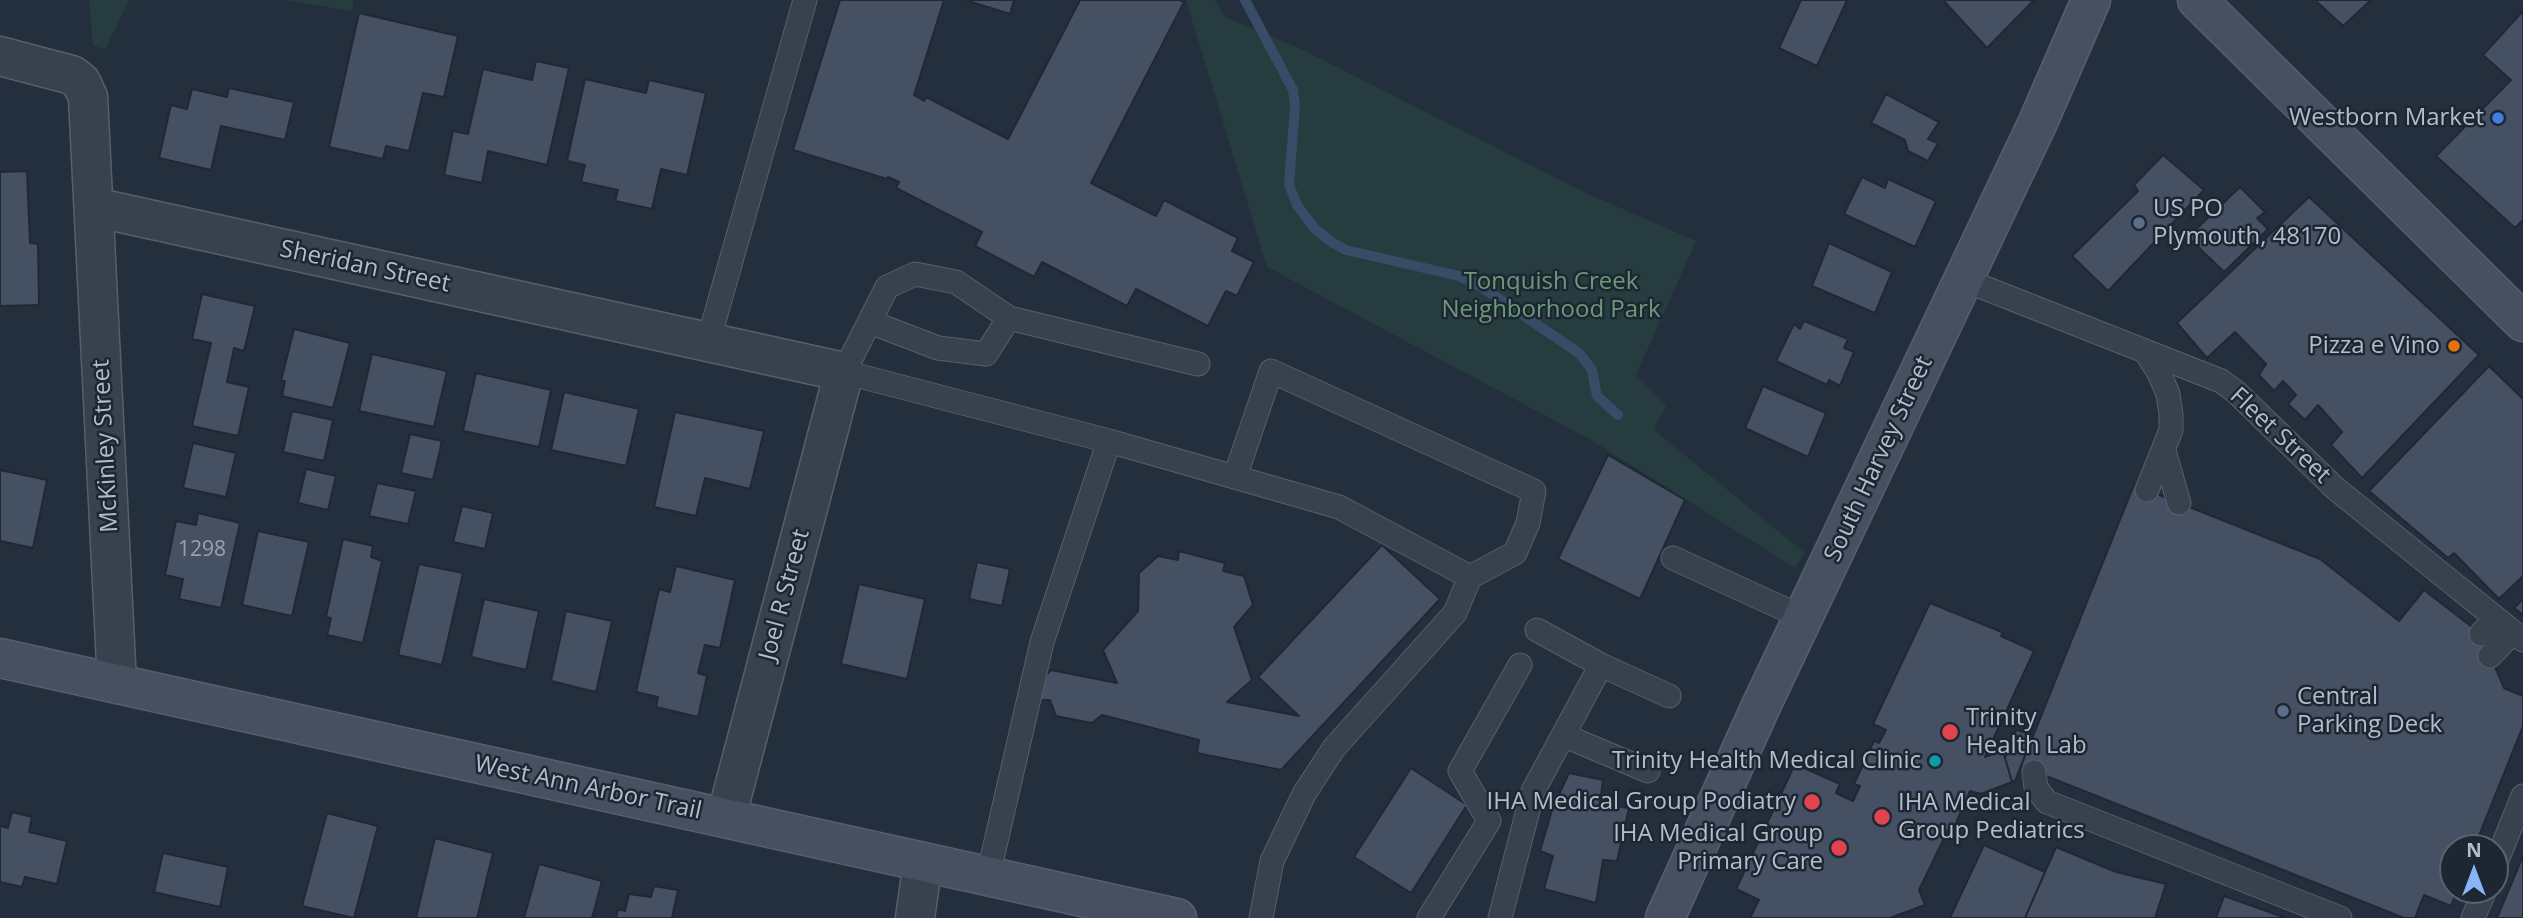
<!DOCTYPE html>
<html>
<head>
<meta charset="utf-8">
<style>
	body { margin:0 }
	#map { position:relative; width:2523px; height:918px; overflow:hidden; background:#242f3e; font-family:"Open Sans",sans-serif }
	canvas { display:block }
	.north { position:absolute; left:2439px; top:834px; width:70px; height:70px; box-sizing:border-box; background:#1d2633; border:2px solid #59626f; border-radius:50%; rotate:0deg; font-size:19px; font-weight:700; line-height:28px; text-align:center; color:#b4bcc9 }
	.north::after { content:''; display:block; margin:auto; width:24px; height:32px; background:#8ab4f8; clip-path:polygon(50% 0,100% 100%,50% 72%,0 100%) }
</style>
</head>
<body>
<div id="map">
<canvas width="2523" height="918"></canvas>
<div class="north">N</div>
</div>
<script>
const context = document.querySelector('canvas').getContext('2d');
context.lineJoin = 'round';
function fillPath(path, color) {
  context.fillStyle = color;
  context.fill(path, 'evenodd');
}
function shape(rows) {
  const path = new Path2D();
  for (const r of rows) {
    path.moveTo(r[0], r[1]);
    for (let i = 2; i < r.length; i += 2) path.lineTo(r[i], r[i + 1]);
  }
  return path;
}
function trace(path, color, width, dash) {
  context.strokeStyle = color;
  context.lineWidth = width;
  context.lineCap = dash ? 'butt' : 'round';
  context.setLineDash(dash || []);
  context.stroke(path);
}
function write(font, color, halo, rows, align = 'center') {
  context.font = font + ' "Open Sans",sans-serif';
  context.lineWidth = 5;
  context.setLineDash([]);
  context.textBaseline = 'middle';
  context.strokeStyle = halo;
  context.fillStyle = color;
  for (const [text, x, y, turn = 0] of rows) {
    context.save();
    context.translate(x, y);
    context.rotate((+turn || 0) * Math.PI / 180);
    context.textAlign = isNaN(turn) ? turn : align;
    if (halo) context.strokeText(text, 0, 0);
    context.fillText(text, 0, 0);
    context.restore();
  }
}
fillPath(shape([
	[89,0,129,0,105,50,93,45],
	[287,0,354,0,352,11],
	[1186,0,1215,0,1225,17,1299,48,1586,193,1696,241,1636,375,1666,405,1654,430,1805,553,1795,568,1591,440,1267,267]
]), '#263c3f');
trace(shape([
	[1245,0,1293,90,1295,106,1289,185,1297,205,1315,229,1333,243,1346,250,1459,276,1480,286,1579,353,1592,370,1597,396,1618,415]
]), '#394c67', 10);
const building = shape([
	[840,0,944,0,914,95,924,101,926,97,1008,139,1080,0,1180,0,1184,2,1091,183,1156,216,1164,200,1238,238,1232,251,1254,262,1237,296,1226,291,1208,326,1136,289,1127,306,1042,262,1034,277,975,246,982,232,896,188,899,182,888,177,887,179,793,150,840,0],
	[965,0,1014,0,1010,14,965,0],
	[1801,0,1847,0,1817,66,1779,48,1801,0],
	[1943,0,2034,0,1987,48,1943,0],
	[2315,0,2371,0,2343,26,2315,0],
	[2523,11,2523,220,2515,228,2436,156,2511,80,2483,55,2523,11],
	[359,13,458,36,444,97,423,93,409,151,386,146,383,159,329,147,359,13],
	[536,61,569,68,547,165,488,151,482,183,444,175,453,131,468,134,483,69,532,80,536,61],
	[585,79,646,93,649,80,706,93,687,175,661,169,652,209,615,201,618,190,581,182,585,165,567,161,585,79],
	[229,88,294,102,285,140,221,126,211,170,159,158,171,105,187,109,192,89,227,97,229,88],
	[1886,94,1939,122,1928,139,1938,143,1928,161,1908,151,1905,140,1871,123,1886,94],
	[2163,155,2204,190,2108,291,2072,256,2138,191,2134,185,2163,155],
	[27,171,30,243,38,244,39,305,0,306,0,172,27,171],
	[1862,177,1885,188,1888,179,1936,201,1915,247,1844,214,1862,177],
	[2240,187,2265,212,2257,218,2268,229,2224,272,2188,237,2240,187],
	[2309,197,2479,355,2362,478,2331,445,2342,432,2318,405,2305,420,2288,404,2296,395,2283,381,2274,391,2259,375,2266,364,2235,332,2207,358,2177,323,2309,197],
	[1829,243,1892,272,1875,313,1812,286,1829,243],
	[202,294,255,306,244,351,234,348,227,382,249,387,238,436,192,426,211,343,192,339,202,294],
	[1804,321,1848,339,1844,348,1854,352,1840,386,1829,380,1827,385,1776,361,1794,324,1800,329,1804,321],
	[294,329,350,343,333,408,282,396,285,381,281,381,294,329],
	[372,354,447,371,434,427,359,411,372,354],
	[2489,366,2523,399,2523,576,2499,599,2454,553,2448,558,2369,491,2489,366],
	[476,373,551,390,539,447,463,431,476,373],
	[1763,386,1826,413,1808,457,1745,428,1763,386],
	[564,392,639,409,626,466,551,450,564,392],
	[292,411,333,420,324,461,283,452,292,411],
	[675,412,764,431,750,489,705,478,696,516,654,507,675,412],
	[410,434,442,441,433,480,401,473,410,434],
	[193,443,236,453,226,497,183,488,193,443],
	[1608,455,1685,500,1640,599,1558,559,1608,455],
	[306,469,336,476,328,510,298,503,306,469],
	[0,470,47,480,33,548,0,541,0,470],
	[377,483,416,491,408,524,369,516,377,483],
	[2134,485,2320,559,2399,621,2424,590,2481,634,2504,688,2523,696,2523,726,2474,848,2453,848,2453,890,2457,890,2451,906,2424,895,2415,918,2404,918,2021,766,2134,485],
	[462,506,493,513,485,549,453,542,462,506],
	[198,513,240,523,221,608,179,599,183,579,165,575,176,521,196,525,198,513],
	[258,531,309,542,292,616,242,605,258,531],
	[343,539,373,546,371,557,382,561,363,643,327,635,331,618,326,617,343,539],
	[1382,545,1440,599,1281,770,1197,753,1199,740,1102,715,1092,723,1056,716,1050,700,1041,700,1039,683,1051,670,1117,683,1103,650,1138,611,1139,573,1158,556,1178,560,1179,551,1225,563,1223,571,1244,576,1253,605,1234,627,1252,680,1227,702,1299,716,1258,677,1382,545],
	[977,562,1010,569,1002,606,969,599,977,562],
	[419,564,463,573,442,665,398,655,419,564],
	[676,566,735,580,720,648,705,645,698,673,707,676,698,717,656,707,658,697,636,692,659,589,670,592,676,566],
	[859,584,925,599,907,679,841,664,859,584],
	[484,599,539,611,526,670,471,657,484,599],
	[2523,599,2523,615,2514,608,2523,599],
	[1930,603,1997,630,2003,633,2001,636,2034,651,1985,757,2003,751,2012,782,1981,794,1970,791,1953,830,1949,828,1919,890,1925,905,1890,918,1750,918,1759,900,1736,889,1795,764,1840,784,1836,793,1853,801,1860,786,1854,784,1874,741,1879,743,1886,730,1873,724,1930,603],
	[566,611,612,621,596,692,551,681,566,611],
	[2016,730,2033,735,2015,781,2012,782,2005,758,2016,730],
	[1411,768,1467,805,1411,893,1354,857,1411,768],
	[1569,773,1603,780,1600,803,1629,808,1617,861,1603,860,1596,903,1544,889,1553,856,1540,851,1552,810,1569,773],
	[12,812,32,817,29,832,67,841,57,884,25,877,22,887,0,882,0,826,8,828,12,812],
	[327,813,378,826,354,918,302,906,327,813],
	[435,838,493,853,477,918,416,918,435,838],
	[1984,845,2045,872,2025,918,1950,918,1984,845],
	[2056,847,2116,872,2166,884,2155,918,2025,918,2056,847],
	[163,853,228,867,220,907,154,892,163,853],
	[2523,856,2523,918,2497,918,2523,856],
	[539,864,602,881,592,918,524,918,539,864],
	[654,886,678,890,672,918,616,918,618,909,625,911,629,894,651,897,654,886],
	[2224,896,2286,918,2216,918,2224,896]
]);
fillPath(building, '#455162');
trace(building, '#1f2835', 2);
const lane = shape([
	[1962,279,2221,381,2236,392,2336,489,2523,640],
	[870,322,938,348,986,354,1009,318],
	[708,342,805,0],
	[2147,354,2159,373,2168,394,2171,414,2171,430,2147,490],
	[1198,364,1009,318,956,282,915,274,887,287,844,372,1109,441,1339,507,1470,577,1455,613,1334,748,1304,794,1272,861,1261,918],
	[2164,451,2179,503],
	[1235,477,1271,371,1534,491,1528,523,1515,553,1470,577],
	[1673,558,1804,618],
	[1537,630,1601,665,1669,696],
	[2481,634,2496,618],
	[2490,656,2513,632],
	[1563,735,1648,771],
	[2034,772,2036,788,2047,802,2340,918],
	[2495,865,2523,796],
	[988,876,1042,642,1109,441],
	[1429,918,1489,821,1460,771,1520,665],
	[1500,918,1533,791,1601,665],
	[2473,918,2485,890]
]);
const street = shape([
	[0,56,72,75,81,82,88,97,117,684],
	[94,207,844,372,726,818],
	[915,918,923,862]
]);
const secondary = shape([
	[2197,0,2523,322],
	[0,658,1177,918],
	[1665,918,1761,706,2038,122,2091,0]
]);
trace(lane, '#565f6c', 25);
trace(street, '#565f6c', 41);
trace(secondary, '#565f6c', 41);
trace(lane, '#38414e', 23);
trace(street, '#38414e', 38);
trace(secondary, '#465061', 38);
for (const [x, y, r, color] of [
	[2498,118,7,"#3f7fe0"],
	[2139,223,7,"#5c6f8a"],
	[2454,346,7,"#e8710a"],
	[2283,711,7,"#5c6f8a"],
	[1950,732,9,"#e0444e"],
	[1935,761,7,"#0f9aa8"],
	[1812,802,9,"#e0444e"],
	[1882,817,9,"#e0444e"],
	[1839,848,9,"#e0444e"]
]) {
  const dot = new Path2D();
  dot.arc(x, y, r, 0, 2 * Math.PI);
  context.fillStyle = color;
  context.fill(dot);
  trace(dot, '#1d2633', 2.5);
}
write('21px', '#98a1af', null, [
	["1298",202,550]
]);
write('24px', '#b4bcc9', '#1d2633', [
	["Westborn Market",2484,118],
	["US PO",2153,209,"left"],
	["Plymouth, 48170",2153,237,"left"],
	["Pizza e Vino",2440,346],
	["Central",2297,697,"left"],
	["Parking Deck",2297,725,"left"],
	["Trinity",1966,718,"left"],
	["Health Lab",1966,746,"left"],
	["Trinity Health Medical Clinic",1921,761],
	["IHA Medical Group Podiatry",1796,802],
	["IHA Medical",1898,803,"left"],
	["Group Pediatrics",1898,831,"left"],
	["IHA Medical Group",1823,834],
	["Primary Care",1823,862]
], 'right');
write('24px', '#b4bcc9', '#1d2633', [
	["Sheridan Street",365,267,12],
	["Fleet Street",2280,436,43],
	["McKinley Street",106,446,-93],
	["South Harvey Street",1879,459,-65],
	["Joel R Street",785,595,-75],
	["West Ann Arbor Trail",588,788,12]
]);
write('24px', '#6b9a76', '#1d2633', [
	["Tonquish Creek",1551,282],
	["Neighborhood Park",1551,310]
]);
</script>
</body>
</html>
